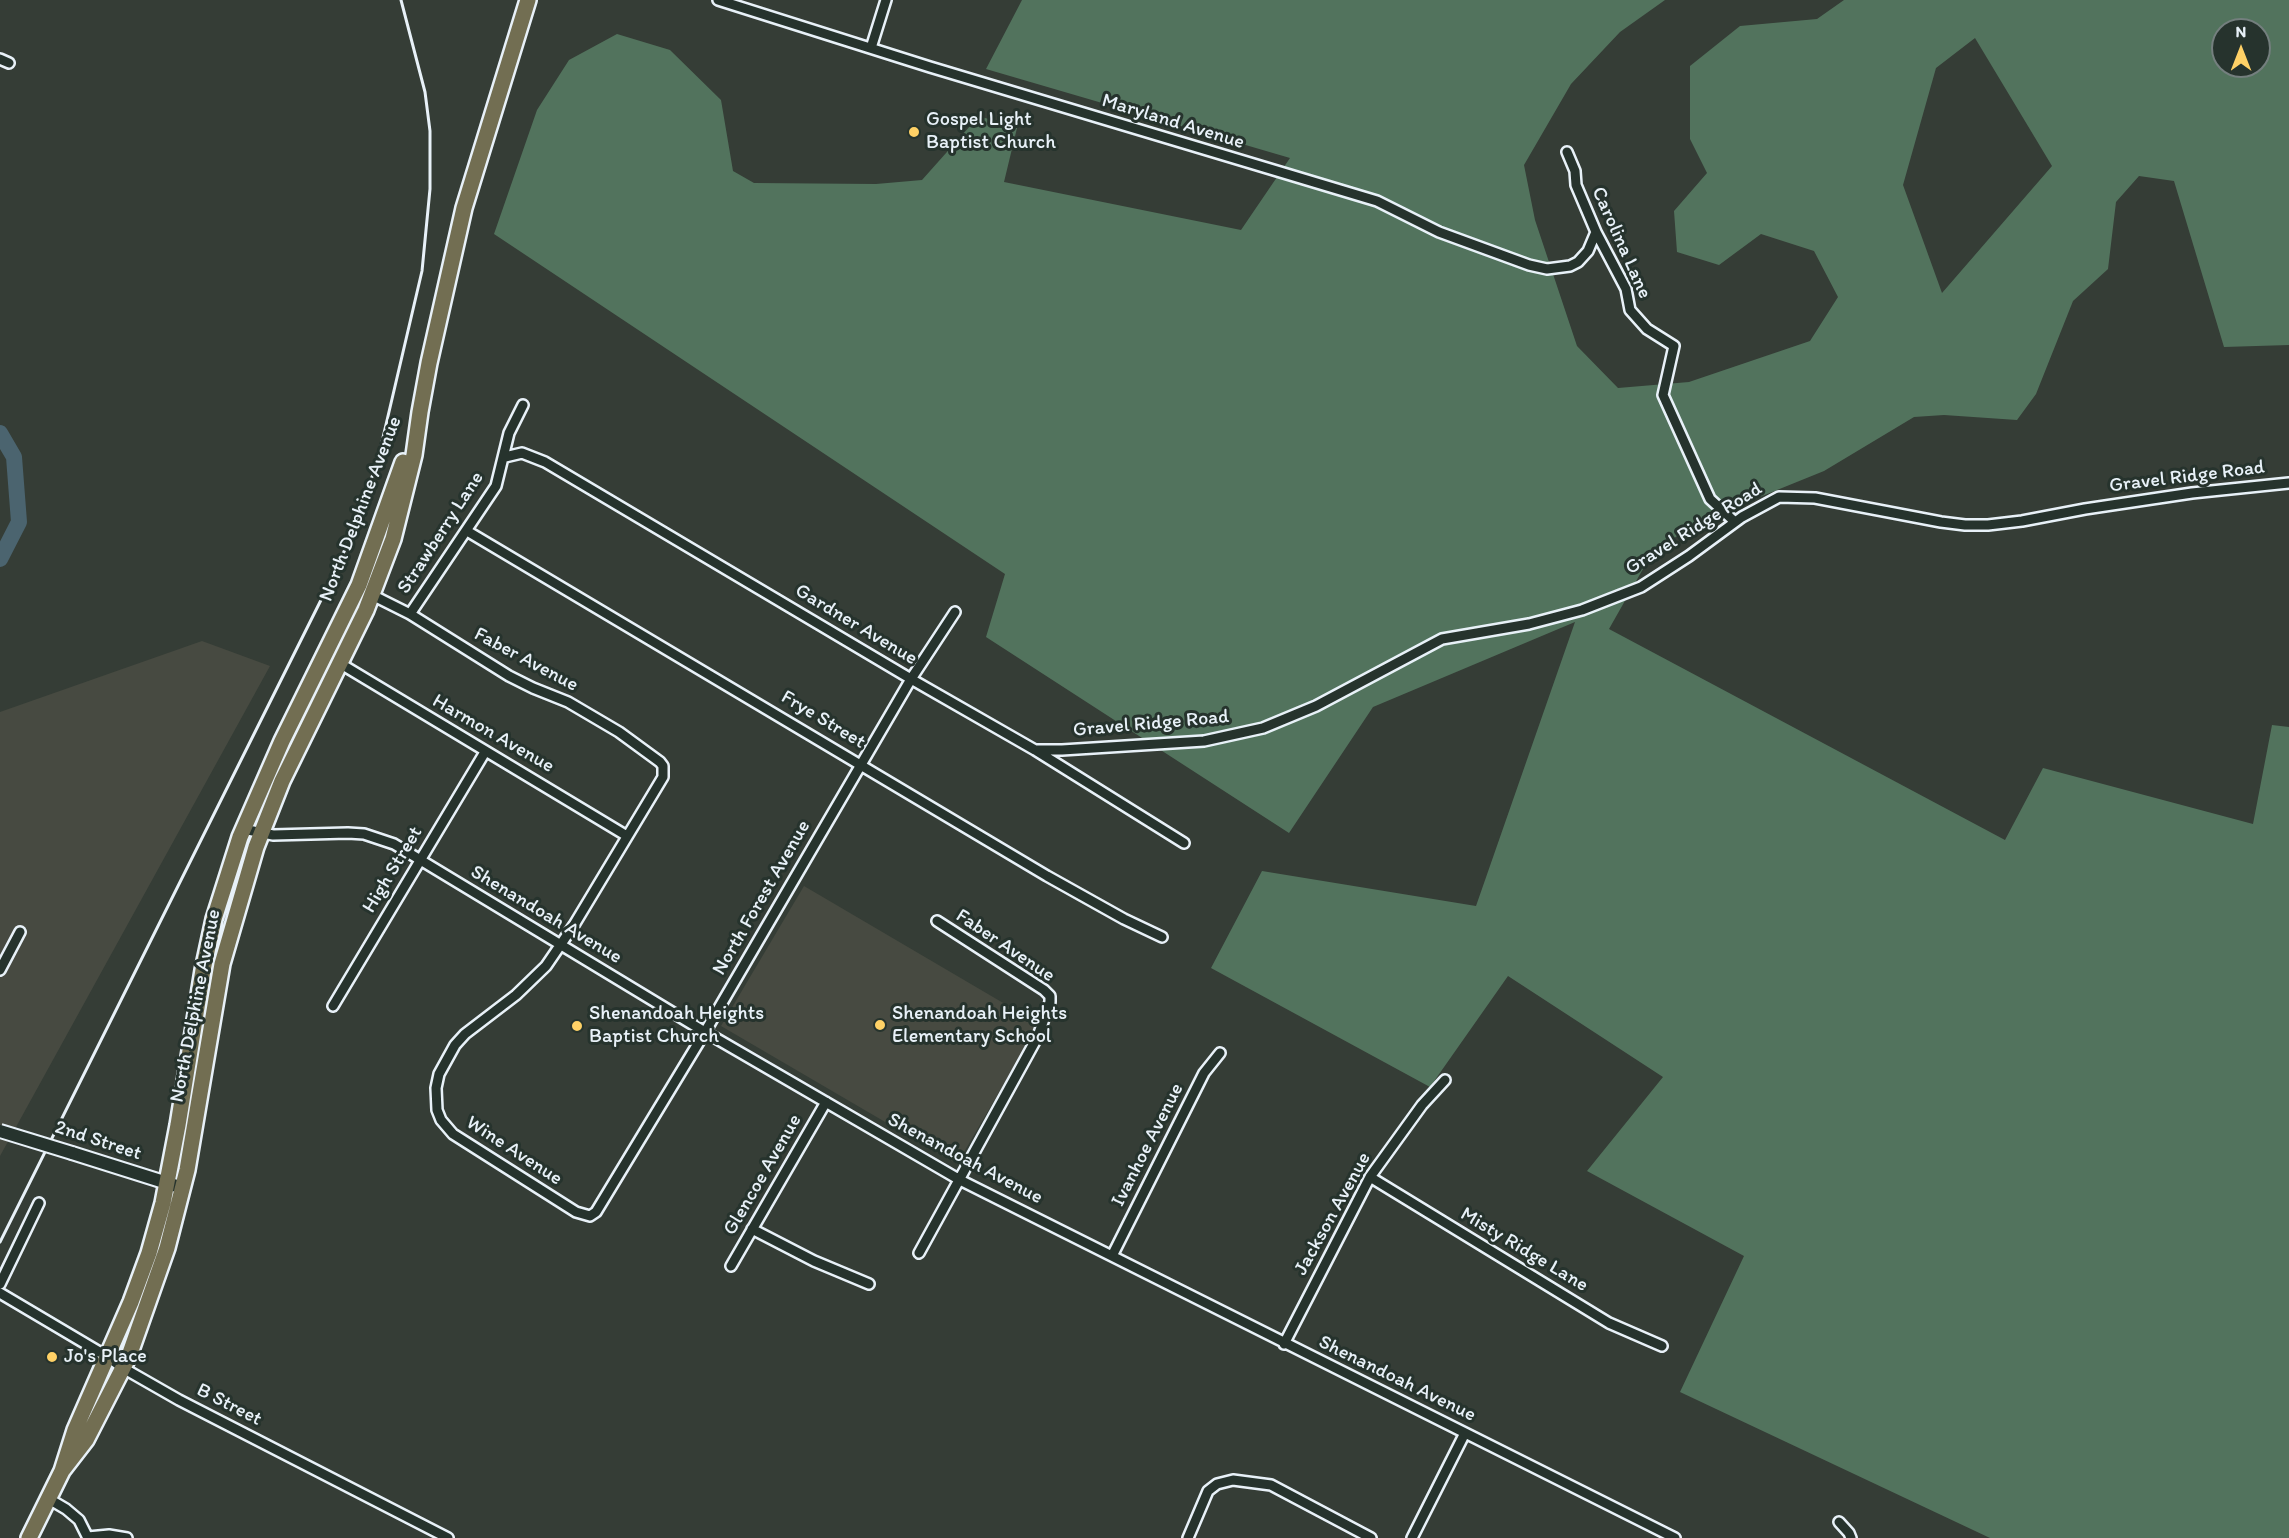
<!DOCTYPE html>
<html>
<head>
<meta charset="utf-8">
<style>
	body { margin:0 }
	#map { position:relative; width:2289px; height:1538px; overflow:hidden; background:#353d36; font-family:Itim,sans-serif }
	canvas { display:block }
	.north { position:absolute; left:2211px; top:18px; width:60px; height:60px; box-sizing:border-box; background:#26332d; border:2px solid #747f7e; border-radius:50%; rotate:0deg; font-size:16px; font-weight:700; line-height:24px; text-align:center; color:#e8f1f8 }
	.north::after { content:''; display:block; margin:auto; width:21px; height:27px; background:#ffd166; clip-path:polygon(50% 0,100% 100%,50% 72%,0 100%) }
</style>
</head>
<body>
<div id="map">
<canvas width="2289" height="1538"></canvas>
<div class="north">N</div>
</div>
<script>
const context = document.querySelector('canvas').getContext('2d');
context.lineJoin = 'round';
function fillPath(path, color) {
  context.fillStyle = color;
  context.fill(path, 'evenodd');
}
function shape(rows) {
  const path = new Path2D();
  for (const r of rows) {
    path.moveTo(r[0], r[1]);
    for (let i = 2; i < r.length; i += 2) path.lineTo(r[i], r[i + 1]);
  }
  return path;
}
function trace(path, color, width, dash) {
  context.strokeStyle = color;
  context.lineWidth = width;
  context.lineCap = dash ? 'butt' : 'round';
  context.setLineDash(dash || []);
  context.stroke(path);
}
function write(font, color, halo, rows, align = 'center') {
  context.font = font + ' Itim,sans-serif';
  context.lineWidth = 6;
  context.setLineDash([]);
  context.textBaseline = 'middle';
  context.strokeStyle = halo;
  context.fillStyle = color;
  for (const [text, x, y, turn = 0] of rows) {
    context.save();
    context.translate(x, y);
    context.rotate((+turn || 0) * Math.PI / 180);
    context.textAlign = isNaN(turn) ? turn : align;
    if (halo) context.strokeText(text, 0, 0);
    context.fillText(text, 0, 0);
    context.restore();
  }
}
fillPath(shape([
	[202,641,270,666,0,1156,0,712],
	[804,886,1039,1024,957,1164,721,1026]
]), '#474a41');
fillPath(shape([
	[1022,0,1665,0,1620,32,1571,84,1524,165,1535,220,1577,346,1618,388,1689,382,1810,341,1838,297,1814,251,1761,234,1719,265,1677,252,1674,211,1707,173,1690,139,1690,66,1740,26,1817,19,1844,0,2289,0,2289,345,2224,347,2174,181,2139,176,2116,202,2108,269,2073,301,2036,394,2017,420,1944,415,1914,417,1824,471,1698,522,1652,553,1609,629,2005,840,2043,768,2253,824,2272,725,2289,727,2289,1538,1990,1538,1680,1392,1744,1256,1587,1171,1663,1077,1508,976,1430,1087,1211,968,1262,871,1476,906,1575,622,1373,707,1289,833,986,637,1005,574,494,234,537,110,569,60,617,34,670,50,721,100,733,171,754,183,876,184,922,180,979,116,1017,128,1004,182,1241,230,1290,158,986,69],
	[2223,30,2259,30,2259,66,2223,66],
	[1975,38,2052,166,1942,293,1903,185,1936,68]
]), '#52735d');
trace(shape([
	[0,433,14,457,19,522,0,559]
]), '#4b646f', 16);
const minor = shape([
	[718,0,930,67,1377,201,1439,232,1529,265,1547,269,1570,266,1578,262,1588,251,1596,232],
	[871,48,886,0],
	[0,59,9,63],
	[1567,152,1575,171,1576,185,1596,232,1626,289,1630,310,1647,329,1674,346,1663,395,1710,499,1735,522],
	[505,457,522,453,545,462,911,679,1035,750,1184,843],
	[467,531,1047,876,1124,919,1162,937],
	[370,594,410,614,509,676,533,688,568,702,619,732,660,762,663,766,663,777,574,925,546,966,516,995,465,1034,455,1045,439,1074,436,1088,437,1110,441,1120,453,1134,576,1212,590,1216,596,1212,705,1032,911,679,955,612],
	[410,614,496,486,509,433,523,405],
	[341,664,627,836],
	[1035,750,1062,750,1204,741,1263,728,1316,706,1442,639,1529,624,1582,610,1641,587,1689,556,1742,517,1779,497,1815,498,1941,522,1965,525,1988,525,2022,521,2085,509,2192,493,2289,483],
	[243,829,273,835,348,833,364,834,394,844,705,1032,960,1180,1675,1538],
	[0,970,20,932],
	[333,1006,485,752],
	[1370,1177,1609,1323,1662,1346],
	[752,1229,814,1261,869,1284],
	[919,1253,1038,1036,1050,1002,1050,996,1044,990,937,921],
	[1112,1256,1204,1073,1220,1053],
	[731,1266,826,1102],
	[0,1284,39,1203],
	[0,1293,108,1357,123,1368,179,1400,448,1538],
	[1284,1344,1370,1177,1422,1105,1445,1080],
	[49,1499,66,1509,79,1520,88,1538],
	[1839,1522,1849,1533,1851,1538],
	[88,1537,109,1535,127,1538],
	[1188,1538,1208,1491,1217,1484,1233,1480,1271,1485,1371,1538],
	[1412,1538,1465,1433]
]);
const tertiary = shape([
	[72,1153,183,1188]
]);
const primary = shape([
	[62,1471,86,1440,129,1356,167,1248,187,1170,222,964,256,847,282,781,366,610,393,539,414,455,420,412,429,363,464,208,528,0],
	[29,1538,62,1471,75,1430,131,1302,149,1253,163,1203,178,1125,203,970,214,919,240,837,282,741,359,585,403,462]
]);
trace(minor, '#e8f1f8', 14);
trace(tertiary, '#e8f1f8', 16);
trace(primary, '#e8f1f8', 20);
trace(minor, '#26332d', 9);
trace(tertiary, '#26332d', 12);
trace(primary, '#726e52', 15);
trace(shape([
	[0,1242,327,588,348,543,377,463,422,271,430,189,430,131,425,92,401,0]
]), '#e8f1f8', 3);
const tertiaryBridge = shape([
	[0,1131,72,1153]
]);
trace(tertiaryBridge, '#e8f1f8', 16, []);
trace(tertiaryBridge, '#26332d', 12);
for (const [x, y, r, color] of [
	[914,132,6,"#ffd166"],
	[880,1025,6,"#ffd166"],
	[577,1026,6,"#ffd166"],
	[52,1357,6,"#ffd166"]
]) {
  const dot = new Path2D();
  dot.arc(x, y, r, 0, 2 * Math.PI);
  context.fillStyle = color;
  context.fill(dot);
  trace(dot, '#26332d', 2);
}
write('20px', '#e8f1f8', '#26332d', [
	["Gospel Light",926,120],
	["Baptist Church",926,143],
	["Shenandoah Heights",589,1014],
	["Baptist Church",589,1037],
	["Shenandoah Heights",892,1014],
	["Elementary School",892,1037],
	["Jo's Place",64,1357]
], 'left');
write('20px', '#e8f1f8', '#26332d', [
	["Maryland Avenue",1173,122,17],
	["Carolina Lane",1621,243,66],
	["Gravel Ridge Road",2187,477,-7],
	["North Delphine Avenue",361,509,-69],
	["Gravel Ridge Road",1694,529,-32],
	["Strawberry Lane",441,533,-57],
	["Gardner Avenue",856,625,31],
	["Faber Avenue",526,660,28],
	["Frye Street",823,720,31],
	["Gravel Ridge Road",1151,724,-5],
	["Harmon Avenue",493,734,30],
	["High Street",393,870,-59],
	["North Forest Avenue",762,898,-60],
	["Shenandoah Avenue",546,915,31],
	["Faber Avenue",1005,946,34],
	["North Delphine Avenue",196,1006,-79],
	["2nd Street",98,1141,18],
	["Ivanhoe Avenue",1148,1145,-63],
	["Wine Avenue",514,1151,33],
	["Shenandoah Avenue",965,1159,28],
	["Glencoe Avenue",763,1175,-60],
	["Jackson Avenue",1333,1214,-61],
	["Misty Ridge Lane",1524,1250,31],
	["Shenandoah Avenue",1397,1379,26],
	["B Street",229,1405,27]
]);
</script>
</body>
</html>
